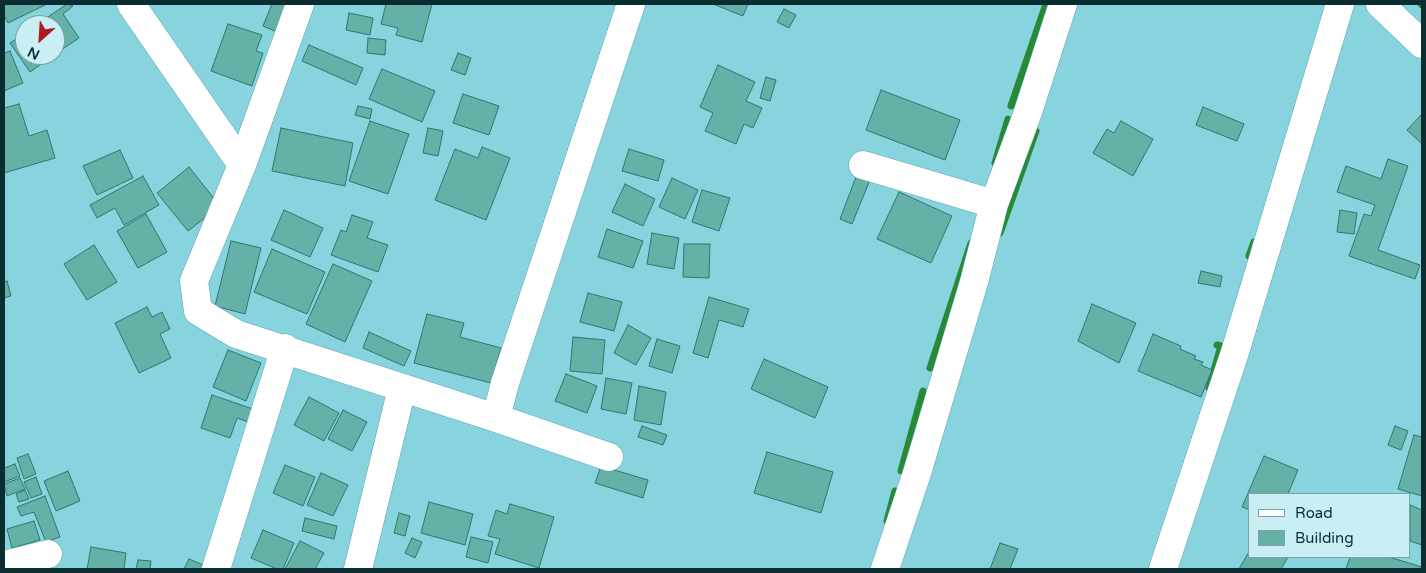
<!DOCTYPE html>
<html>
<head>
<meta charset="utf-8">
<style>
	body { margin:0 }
	#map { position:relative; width:1426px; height:573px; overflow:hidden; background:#87d4de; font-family:"Varela Round",sans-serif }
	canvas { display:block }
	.frame { position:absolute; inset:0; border:5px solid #0b2d31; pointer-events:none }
	.legend { position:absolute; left:1248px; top:493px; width:162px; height:65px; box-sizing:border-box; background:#c9eef3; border:1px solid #7da1a5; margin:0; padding:6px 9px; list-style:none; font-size:15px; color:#0b2d31 }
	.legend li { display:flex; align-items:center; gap:10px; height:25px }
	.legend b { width:25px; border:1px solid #7da1a5 }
	.north { position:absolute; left:15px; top:15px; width:50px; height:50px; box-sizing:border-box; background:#c9eef3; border:1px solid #7da1a5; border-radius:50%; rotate:206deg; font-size:14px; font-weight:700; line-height:20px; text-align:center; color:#0b2d31 }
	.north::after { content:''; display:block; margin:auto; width:18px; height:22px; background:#ae1c22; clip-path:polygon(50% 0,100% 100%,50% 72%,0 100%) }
</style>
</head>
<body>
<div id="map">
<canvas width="1426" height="573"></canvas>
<div class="frame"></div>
<ul class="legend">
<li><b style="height:6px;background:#fff"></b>Road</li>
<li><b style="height:14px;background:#65b1a8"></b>Building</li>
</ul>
<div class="north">N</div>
</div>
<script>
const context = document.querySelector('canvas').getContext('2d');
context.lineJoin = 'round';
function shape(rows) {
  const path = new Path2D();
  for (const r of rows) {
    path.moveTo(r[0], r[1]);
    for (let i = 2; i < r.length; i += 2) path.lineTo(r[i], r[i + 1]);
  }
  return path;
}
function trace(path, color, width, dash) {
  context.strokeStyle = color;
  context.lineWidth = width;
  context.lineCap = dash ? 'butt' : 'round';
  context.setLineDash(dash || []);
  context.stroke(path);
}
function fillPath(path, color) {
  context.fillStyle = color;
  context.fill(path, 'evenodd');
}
trace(shape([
	[1421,4,1422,5],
	[1011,106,1046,4],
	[995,163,1008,119],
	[1000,233,1036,131],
	[1249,256,1254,242],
	[930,368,971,243],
	[1209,388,1221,346,1217,345],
	[901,471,923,391],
	[887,521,895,491]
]), '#288a37', 7);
const building = shape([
	[4,4,47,4,8,23,4,15,4,4],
	[67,4,73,6,63,14,79,38,55,54,55,25,36,25,67,4],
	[272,4,288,4,277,32,263,26,272,4],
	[386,4,432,4,422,42,396,35,398,28,381,24,386,4],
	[713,4,748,4,743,16,713,4],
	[784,9,796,15,789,28,777,22,784,9],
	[349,13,373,18,370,35,346,30,349,13],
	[228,24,262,35,256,51,263,53,252,86,211,71,228,24],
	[25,33,25,55,54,55,30,72,10,43,25,33],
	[368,38,386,40,385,55,367,53,368,38],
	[309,45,363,68,356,85,302,61,309,45],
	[10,51,23,83,4,91,4,53,10,51],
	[458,53,471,58,465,75,451,70,458,53],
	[718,65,755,82,746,101,762,108,753,128,744,124,736,144,705,131,713,113,700,107,718,65],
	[382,69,435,91,422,122,369,99,382,69],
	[766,77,776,80,770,101,760,98,766,77],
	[881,90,960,120,945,160,866,130,881,90],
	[463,94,499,106,489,135,453,123,463,94],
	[19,104,29,136,47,130,55,158,4,173,4,108,19,104],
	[358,106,372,109,370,119,355,115,358,106],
	[1203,107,1244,124,1237,141,1196,125,1203,107],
	[1422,114,1422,144,1407,130,1422,114],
	[370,121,409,134,388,194,349,181,370,121],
	[1121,121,1153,139,1133,176,1093,153,1107,129,1114,133,1121,121],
	[281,128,353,143,345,186,272,171,281,128],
	[428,128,443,131,438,156,423,153,428,128],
	[482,147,510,158,486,220,435,200,455,149,478,158,482,147],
	[629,149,664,160,658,181,622,171,629,149],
	[120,150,133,178,97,195,83,166,120,150],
	[1388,159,1408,166,1378,250,1420,265,1415,279,1349,256,1364,214,1371,216,1375,205,1337,192,1346,166,1381,179,1388,159],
	[189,167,220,206,188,231,157,193,189,167],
	[859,169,872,175,852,224,840,219,859,169],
	[143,176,159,205,124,225,115,208,97,218,90,205,143,176],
	[672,178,698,190,685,219,659,207,672,178],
	[625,184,655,199,643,226,612,212,625,184],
	[702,190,730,198,719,231,692,222,702,190],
	[899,192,952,216,931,263,877,239,899,192],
	[284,210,323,228,310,257,271,240,284,210],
	[1340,210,1357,213,1354,234,1337,232,1340,210],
	[146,214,167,252,138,268,117,231,146,214],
	[352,215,373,222,367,238,388,245,378,272,331,255,341,230,346,232,352,215],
	[607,229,643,241,633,268,598,257,607,229],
	[652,233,679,238,674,269,647,264,652,233],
	[231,241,261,248,245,314,215,306,231,241],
	[684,244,710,244,709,278,683,277,684,244],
	[94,245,117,282,87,300,64,264,94,245],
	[272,249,325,272,307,314,254,292,272,249],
	[333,264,372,281,345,342,306,324,333,264],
	[1201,271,1222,276,1220,287,1198,283,1201,271],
	[7,281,11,296,4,298,4,282,7,281],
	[588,293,622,302,614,331,580,322,588,293],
	[709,297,749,309,743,327,719,320,708,358,693,353,709,297],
	[1092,304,1136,323,1119,363,1078,341,1092,304],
	[147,307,152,317,162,312,170,329,160,334,171,358,139,373,115,323,147,307],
	[427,314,464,323,460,337,501,348,491,383,414,363,427,314],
	[628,325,651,338,636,365,614,353,628,325],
	[369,332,411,351,404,366,363,348,369,332],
	[1153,334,1181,346,1180,349,1196,356,1194,359,1203,362,1201,365,1212,370,1201,397,1138,371,1153,334],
	[573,337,605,340,602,374,570,371,573,337],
	[657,339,680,346,672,373,649,366,657,339],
	[228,350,261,363,246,401,213,387,228,350],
	[764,359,828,387,815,418,751,389,764,359],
	[566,374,597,386,587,413,555,401,566,374],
	[606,378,632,383,626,414,601,409,606,378],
	[639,386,666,392,661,425,634,420,639,386],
	[212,395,256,410,251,423,237,418,230,438,201,428,212,395],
	[309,397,339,413,324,441,294,425,309,397],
	[343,410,367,422,352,451,328,439,343,410],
	[642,426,667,435,663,445,638,437,642,426],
	[1395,426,1408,431,1401,450,1388,445,1395,426],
	[1414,435,1422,437,1422,496,1398,489,1414,435],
	[767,452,833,472,821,513,754,493,767,452],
	[28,454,36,474,24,479,17,458,28,454],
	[1264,456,1298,470,1288,494,1250,494,1250,510,1242,507,1264,456],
	[15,464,20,476,4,482,4,468,15,464],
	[285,465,315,477,303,506,273,493,285,465],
	[601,466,648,480,643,498,595,483,601,466],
	[68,471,80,501,56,511,44,481,68,471],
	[321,473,348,485,333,516,307,505,321,473],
	[36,477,42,494,31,498,24,482,36,477],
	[20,478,25,489,7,496,4,484,20,478],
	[25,490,29,499,19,502,16,494,25,490],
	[45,496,60,537,46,542,34,512,21,516,17,507,45,496],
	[429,502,473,514,465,545,421,533,429,502],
	[510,504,554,517,539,568,495,554,500,539,488,536,496,510,507,514,510,504],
	[1410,505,1422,510,1422,545,1410,541,1410,505],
	[399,513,410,516,405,536,394,533,399,513],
	[305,518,337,526,334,539,302,531,305,518],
	[34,521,40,540,12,548,7,529,34,521],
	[263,530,294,543,283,569,277,569,251,558,263,530],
	[471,537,493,542,488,563,466,557,471,537],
	[412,538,422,542,415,558,405,553,412,538],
	[300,541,324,553,315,569,285,569,300,541],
	[1000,543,1018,549,1010,569,990,569,1000,543],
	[91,547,126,553,124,569,87,569,91,547],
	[1250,550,1250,557,1288,557,1281,569,1239,569,1250,550],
	[1350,557,1389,557,1422,567,1422,569,1346,569,1350,557],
	[189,559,206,566,205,569,184,569,189,559],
	[138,560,151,561,150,569,136,569,138,560]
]);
fillPath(building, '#65b1a8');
trace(building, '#297870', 1);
const minor = shape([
	[131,4,242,165],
	[300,4,242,165,194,281,198,311,236,334,496,418,505,383,631,4],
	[1380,4,1422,44],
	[863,165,994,204],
	[496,418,609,457],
	[4,565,48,554],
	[216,569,285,348],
	[358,569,402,388],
	[885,569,917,473,974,282,994,204,1028,112,1063,4],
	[1163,569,1235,352,1340,4]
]);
trace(minor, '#5aa7b0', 29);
trace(minor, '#fff', 28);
</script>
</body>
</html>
